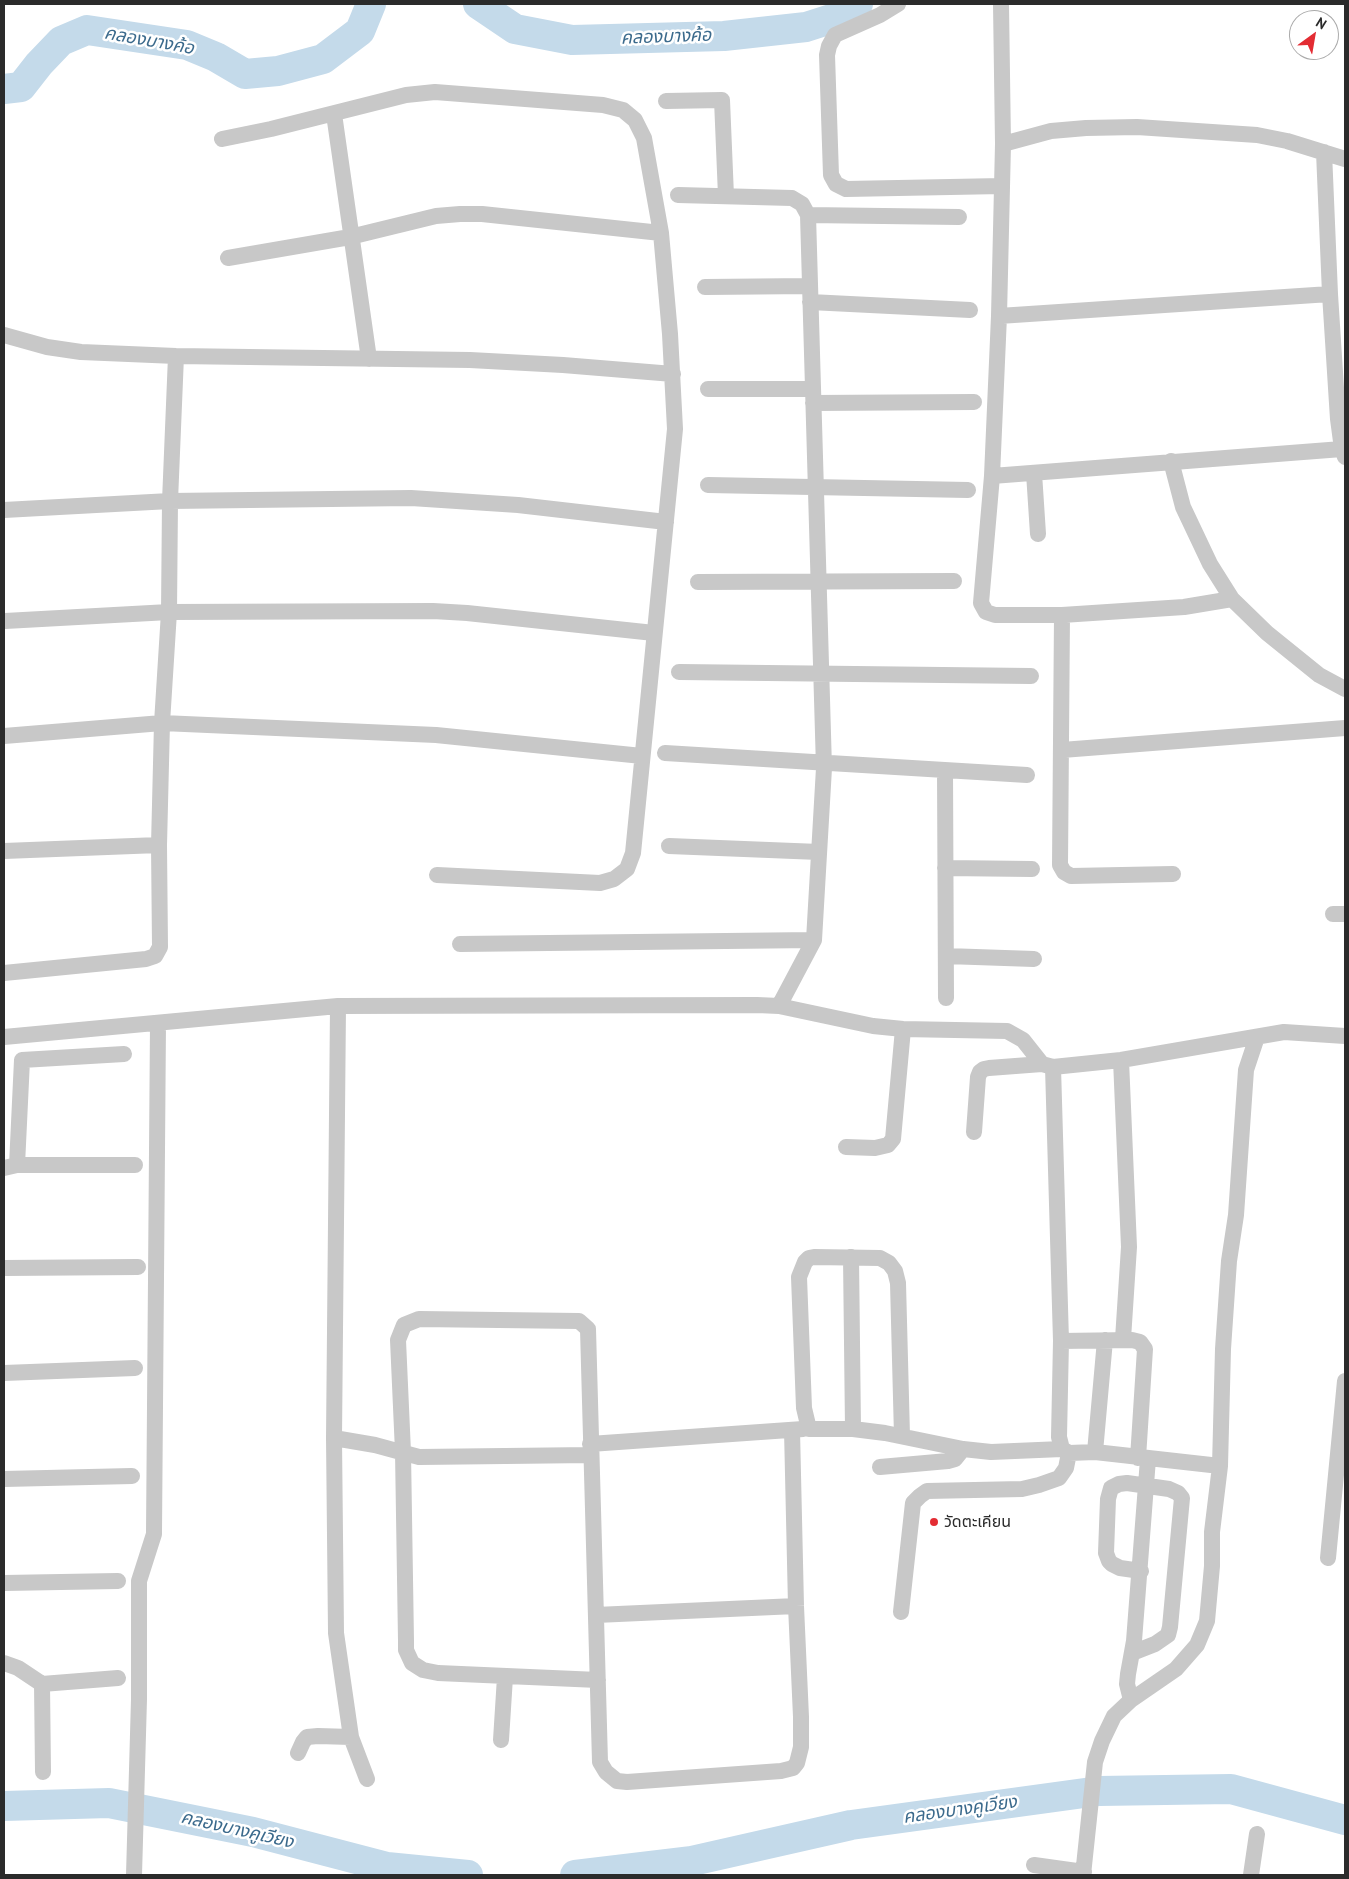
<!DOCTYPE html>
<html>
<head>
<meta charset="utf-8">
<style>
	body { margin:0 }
	#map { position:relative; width:1349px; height:1879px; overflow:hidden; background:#fff; font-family:"PT Sans",sans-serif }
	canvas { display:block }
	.frame { position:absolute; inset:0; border:5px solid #2b2b2b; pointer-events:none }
	.north { position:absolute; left:1289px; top:10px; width:50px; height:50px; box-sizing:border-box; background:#fff; border:1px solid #aaa; border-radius:50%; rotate:32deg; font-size:14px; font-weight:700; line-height:20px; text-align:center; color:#2b2b2b }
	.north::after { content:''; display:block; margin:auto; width:18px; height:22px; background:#e32c33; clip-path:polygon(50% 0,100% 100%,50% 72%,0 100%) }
</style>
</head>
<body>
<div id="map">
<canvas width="1349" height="1879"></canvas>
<div class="frame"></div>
<div class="north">N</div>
</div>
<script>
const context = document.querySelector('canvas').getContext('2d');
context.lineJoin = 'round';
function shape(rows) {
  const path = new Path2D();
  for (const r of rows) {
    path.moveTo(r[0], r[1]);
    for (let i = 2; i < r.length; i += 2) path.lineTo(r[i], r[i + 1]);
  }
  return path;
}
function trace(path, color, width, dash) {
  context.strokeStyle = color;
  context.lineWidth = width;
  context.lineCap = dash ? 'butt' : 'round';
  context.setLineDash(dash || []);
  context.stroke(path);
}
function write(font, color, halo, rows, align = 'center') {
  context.font = font + ' "PT Sans","Noto Sans Thai",sans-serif';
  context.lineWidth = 5;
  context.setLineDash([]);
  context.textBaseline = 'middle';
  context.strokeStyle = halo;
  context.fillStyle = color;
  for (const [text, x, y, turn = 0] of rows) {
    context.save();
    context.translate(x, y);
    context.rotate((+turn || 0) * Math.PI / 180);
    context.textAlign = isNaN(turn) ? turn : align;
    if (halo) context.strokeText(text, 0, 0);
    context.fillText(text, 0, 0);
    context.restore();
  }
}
trace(shape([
	[478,4,515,29,572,40,724,36,806,27,831,19,858,4],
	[4,89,21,87,39,64,61,41,87,30,187,45,216,57,245,74,278,71,323,59,360,31,371,4],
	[4,1806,109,1803,253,1832,387,1867,468,1875],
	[575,1875,692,1861,851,1825,1099,1791,1231,1789,1345,1820]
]), '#c4daea', 30);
trace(shape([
	[898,4,880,15,835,35,829,46,827,55,831,175,836,184,846,189,1002,186],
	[1001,4,1003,144,999,316,992,476,981,603,986,612,995,615,1062,615,1184,607,1232,599],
	[666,101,722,100,726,196],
	[334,114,369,359],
	[222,139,271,129,406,95,435,92,603,105,623,110,635,120,644,138,661,233,670,334,675,429,633,853,627,869,614,879,600,883,437,875],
	[1003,144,1051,131,1086,128,1137,127,1257,135,1287,141,1345,159],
	[1324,152,1330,294,1338,419,1342,449,1345,457],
	[678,195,792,198,802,204,808,215],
	[228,258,350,237,436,216,460,214,482,214,661,233],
	[705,287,810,286],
	[810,302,970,310],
	[999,316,1330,294],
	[4,335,47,347,81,352,176,356,470,360,563,365,673,374],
	[708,389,812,389],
	[813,403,974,402],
	[1171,461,1183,507,1210,564,1232,599,1267,633,1319,675,1345,689],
	[1034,473,1038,534],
	[992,476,1342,449],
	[708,485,968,490],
	[4,510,170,501,411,498,518,505,666,522],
	[698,582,954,581],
	[1062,615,1060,865,1064,872,1071,876,1173,874],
	[5,621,169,612,433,611,467,613,654,633],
	[679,672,1031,676],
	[4,736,162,723,436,735,642,756],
	[1062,750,1345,728],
	[665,753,1027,775],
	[945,770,946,998],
	[669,846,819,852],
	[4,851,159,845],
	[945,868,1032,869],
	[1333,914,1345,914],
	[460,944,814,940],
	[946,956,1034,959],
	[4,973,146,959,155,956,160,947,159,845,162,723,169,612,170,501,176,356],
	[338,1006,334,1438,336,1633,351,1737,367,1779],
	[779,1006,814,940,824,768,808,215,959,217],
	[4,1037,338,1006,757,1005,779,1006,873,1026,903,1029,1007,1031,1023,1040,1042,1064,1053,1067,1121,1060,1284,1032,1345,1036],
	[1121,1060,1129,1247,1123,1339],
	[1053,1067,1061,1341,1059,1437,1062,1449,1069,1453,1095,1452,1220,1466],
	[974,1132,978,1077,980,1072,984,1069,989,1068,1042,1064],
	[846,1147,875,1148,888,1145,893,1139,903,1029],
	[17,1165,135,1165],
	[4,1168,17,1165,22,1060,124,1054],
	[851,1257,853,1429],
	[4,1268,138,1267],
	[1061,1341,1132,1340,1140,1342,1145,1349,1138,1458],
	[4,1373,135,1368],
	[902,1436,898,1283,895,1271,889,1263,880,1258,814,1257,809,1258,805,1262,799,1277,804,1408,809,1429,853,1429,885,1433,963,1449,991,1452,1062,1449],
	[334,1438,375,1445,419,1457,591,1455],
	[590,1444,803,1429],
	[1095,1452,1105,1340],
	[880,1467,948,1461,955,1459,963,1449],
	[4,1479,132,1476],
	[1328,1558,1345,1381],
	[4,1583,118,1581],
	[901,1612,913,1503,920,1496,927,1491,1022,1489,1039,1485,1059,1478,1066,1468,1069,1453],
	[596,1615,796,1606],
	[1132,1653,1155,1644,1168,1635,1170,1627,1182,1498,1178,1493,1169,1489,1127,1483,1119,1484,1111,1488,1108,1499,1106,1553,1109,1561,1112,1564,1120,1568,1141,1571],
	[4,1663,18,1668,42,1684,118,1678],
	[598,1680,438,1673,423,1670,412,1663,406,1650,406,1641,403,1452,398,1340,404,1325,419,1319,579,1321,588,1329,600,1762,606,1772,617,1781,627,1782,781,1771,793,1768,797,1763,801,1747,801,1717,796,1606,792,1430],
	[42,1684,43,1772],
	[1131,1700,1127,1684,1128,1674,1134,1641,1148,1459],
	[501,1740,505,1677],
	[298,1753,303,1742,307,1737,318,1736,351,1737],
	[1034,1865,1084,1872],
	[134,1875,139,1699,139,1581,154,1534,158,1023],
	[1083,1875,1095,1762,1102,1741,1114,1716,1131,1700,1176,1669,1197,1645,1207,1621,1212,1566,1212,1532,1220,1466,1223,1349,1229,1261,1236,1215,1246,1070,1257,1037],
	[1251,1875,1257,1834]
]), '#c8c8c8', 16);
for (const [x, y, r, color] of [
	[934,1522,5,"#e32c33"]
]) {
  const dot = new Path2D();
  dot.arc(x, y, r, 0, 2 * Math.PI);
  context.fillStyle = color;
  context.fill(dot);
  trace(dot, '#fff', 2);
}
write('16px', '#2b2b2b', '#fff', [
	["วัดตะเคียน",944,1522]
], 'left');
write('italic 18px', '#3b6a8c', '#fff', [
	["คลองบางค้อ",666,37,-2],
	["คลองบางค้อ",149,41,10],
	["คลองบางคูเวียง",960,1810,-8],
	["คลองบางคูเวียง",237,1830,13]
]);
</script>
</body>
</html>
